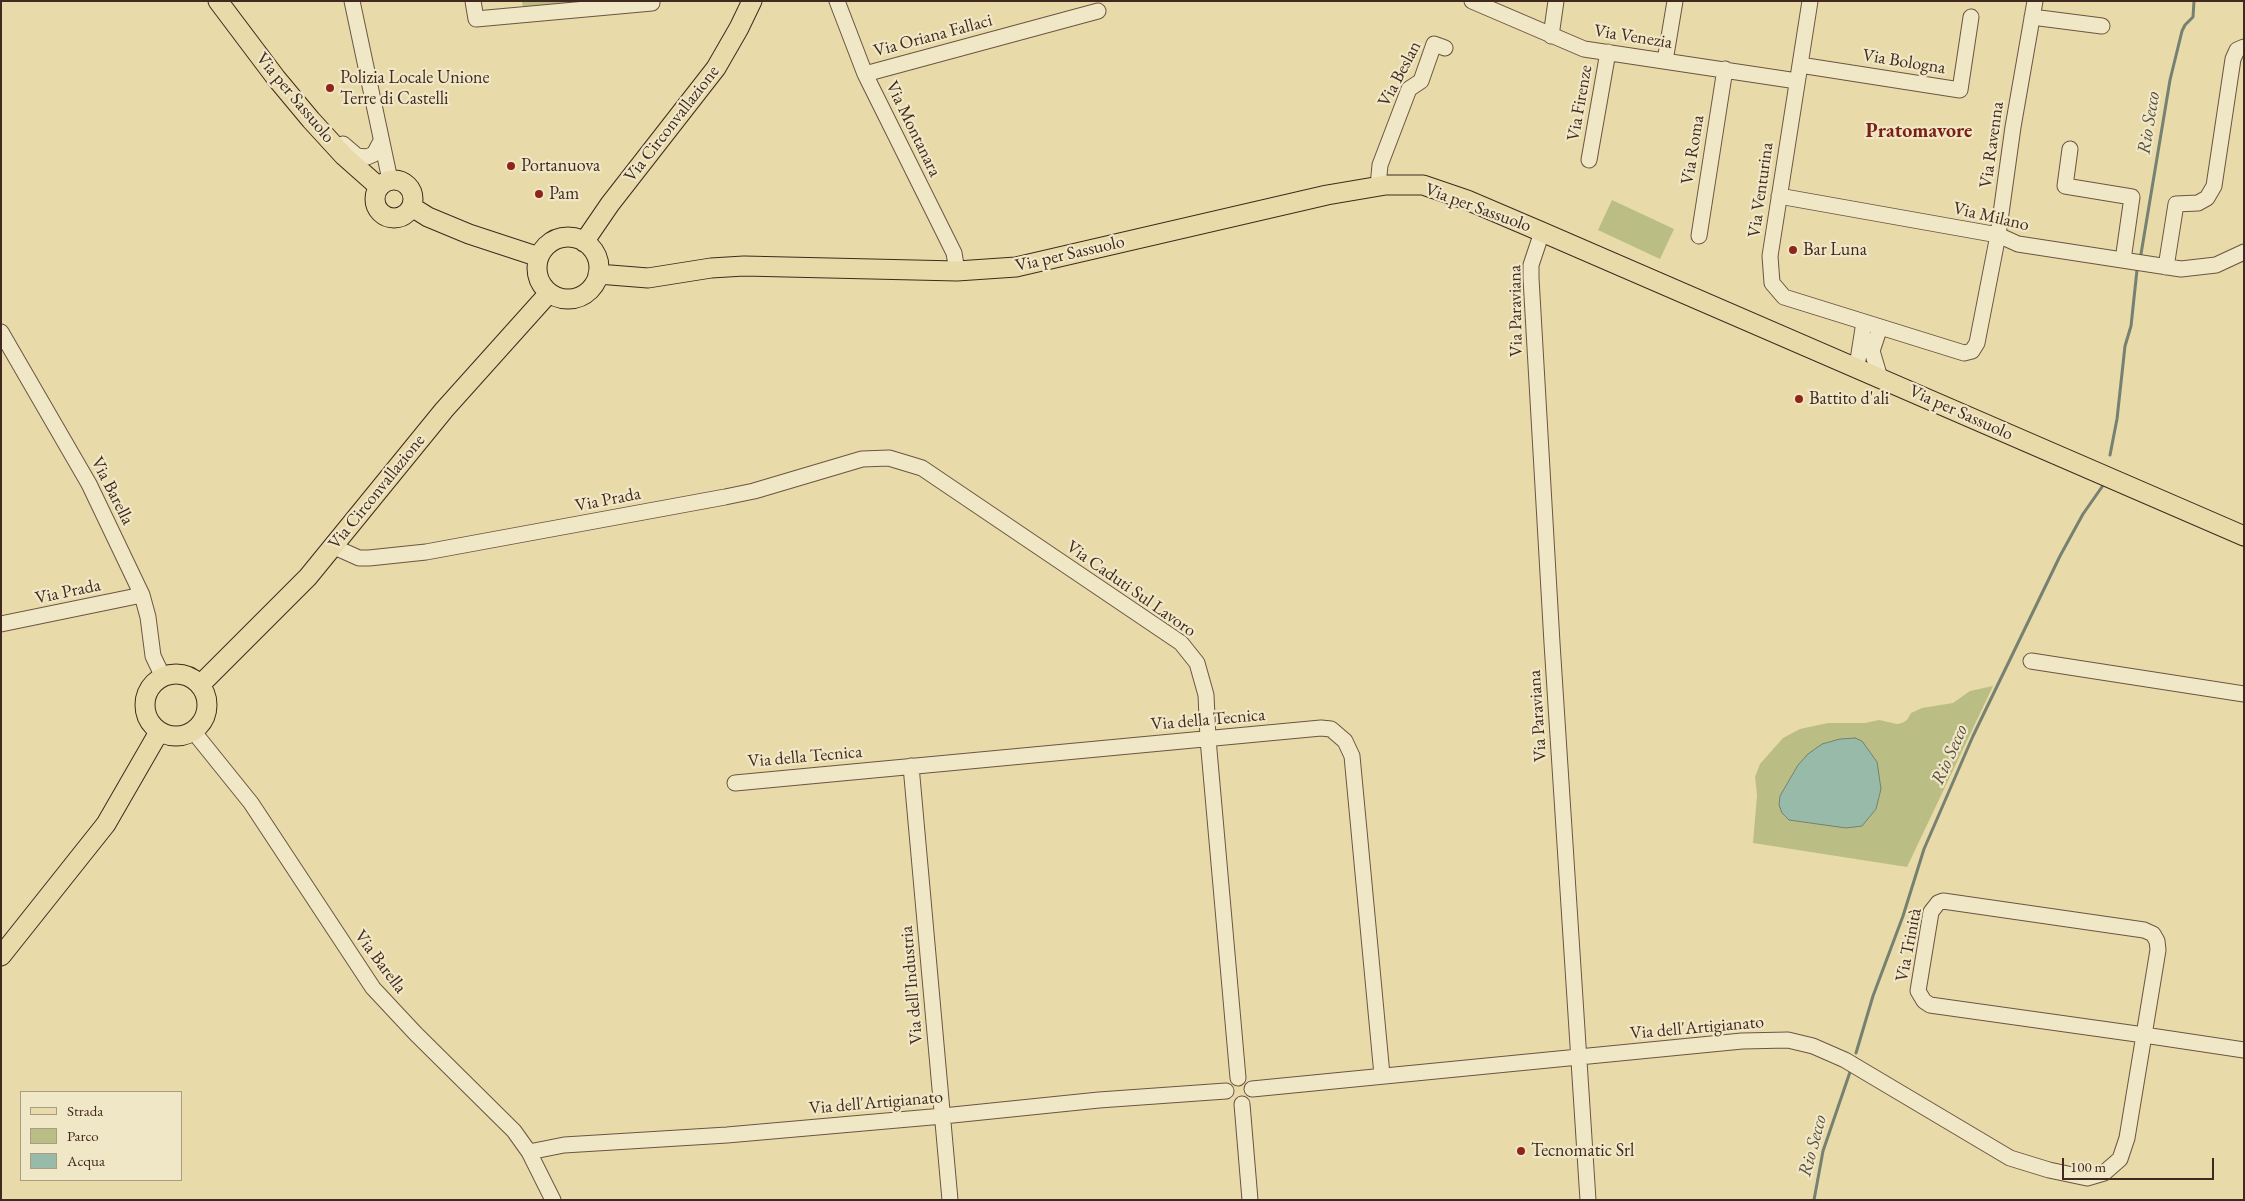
<!DOCTYPE html>
<html>
<head>
<meta charset="utf-8">
<style>
	body { margin:0 }
	#map { position:relative; width:2245px; height:1201px; overflow:hidden; background:#e8daa9; font-family:"EB Garamond",serif }
	canvas { display:block }
	.frame { position:absolute; inset:0; border:2px solid #41291f; pointer-events:none }
	.legend { position:absolute; left:20px; top:1091px; width:162px; height:90px; box-sizing:border-box; background:#f0e7c7; border:1px solid #aa9b84; margin:0; padding:6px 9px; list-style:none; font-size:15px; color:#41291f }
	.legend li { display:flex; align-items:center; gap:10px; height:25px }
	.legend b { width:25px; border:1px solid #aa9b84 }
	.scale { position:absolute; left:2062px; top:1158px; width:152px; height:22px; box-sizing:border-box; border:2px solid #41291f; border-top:0; padding-left:6px; font-size:15px; line-height:18px; white-space:nowrap; color:#41291f; -webkit-text-stroke:4px #f0e7c7; paint-order:stroke }
</style>
</head>
<body>
<div id="map">
<canvas width="2245" height="1201"></canvas>
<div class="frame"></div>
<ul class="legend">
<li><b style="height:6px;background:#e8daa9"></b>Strada</li>
<li><b style="height:14px;background:#bbbe84"></b>Parco</li>
<li><b style="height:14px;background:#97bba8"></b>Acqua</li>
</ul>
<div class="scale">100 m</div>
</div>
<script>
const context = document.querySelector('canvas').getContext('2d');
context.lineJoin = 'round';
function fillPath(path, color) {
  context.fillStyle = color;
  context.fill(path, 'evenodd');
}
function shape(rows) {
  const path = new Path2D();
  for (const r of rows) {
    if (r.length === 3) {
      path.moveTo(r[0] + r[2], r[1]);
      path.arc(r[0], r[1], r[2], 0, 2 * Math.PI);
      continue;
    }
    path.moveTo(r[0], r[1]);
    for (let i = 2; i < r.length; i += 2) path.lineTo(r[i], r[i + 1]);
  }
  return path;
}
function trace(path, color, width, dash) {
  context.strokeStyle = color;
  context.lineWidth = width;
  context.lineCap = dash ? 'butt' : 'round';
  context.setLineDash(dash || []);
  context.stroke(path);
}
function write(font, color, halo, rows, align = 'center') {
  context.font = font + ' "EB Garamond",serif';
  context.lineWidth = 4.5;
  context.setLineDash([]);
  context.textBaseline = 'middle';
  context.strokeStyle = halo;
  context.fillStyle = color;
  for (const [text, x, y, turn = 0] of rows) {
    context.save();
    context.translate(x, y);
    context.rotate((+turn || 0) * Math.PI / 180);
    context.textAlign = isNaN(turn) ? turn : align;
    if (halo) context.strokeText(text, 0, 0);
    context.fillText(text, 0, 0);
    context.restore();
  }
}
fillPath(shape([
	[522,1,596,1,523,8],
	[1612,200,1674,229,1660,259,1598,230],
	[1993,686,1907,867,1753,843,1757,795,1755,777,1760,764,1783,738,1800,729,1828,723,1865,723,1879,720,1897,724,1902,723,1907,720,1911,713,1922,708,1953,703,1970,691]
]), '#bbbe84');
const water = shape([
	[1855,738,1862,741,1877,762,1881,789,1876,809,1862,826,1846,828,1789,820,1782,813,1779,805,1780,796,1798,765,1808,754,1822,744,1840,739,1855,738]
]);
fillPath(water, '#97bba8');
trace(water, '#758171', 1);
trace(shape([
	[2141,254,2170,80,2182,31,2185,25,2193,17,2194,1],
	[2110,455,2117,419,2125,346,2131,326,2137,270],
	[1856,1053,1873,996,1903,916,1924,849,1973,736,2060,556,2083,514,2104,484],
	[1814,1200,1823,1151,1850,1072]
]), '#758171', 3);
const minor = shape([
	[352,1,390,180],
	[473,1,476,19,652,3,652,1],
	[837,1,865,74,954,253,957,271],
	[1472,1,1584,49,1797,81],
	[1810,1,1770,256,1772,283,1784,297,1964,353,1972,351,1977,343,1998,235,2013,127,2035,1],
	[2032,17,2102,26],
	[1551,36,1556,1],
	[1665,61,1675,1],
	[1800,65,1960,90,1971,17],
	[865,74,1098,11],
	[343,144,357,156,367,157,374,154,381,141],
	[2070,149,2065,186,2132,197,2123,260],
	[1589,160,1608,52],
	[1378,186,1380,165,1409,89,1421,81,1434,44,1445,48],
	[1779,196,1998,235,2018,244,2181,269,2216,265,2244,252],
	[1542,232,1531,265,1531,278,1552,643,1588,1200],
	[1699,236,1725,69],
	[2166,267,2176,204,2198,203,2207,198,2214,186,2233,59,2237,50,2244,47],
	[1880,327,1872,351,1880,378],
	[1,332,89,484,142,595,148,617,153,656,163,677],
	[1854,366,1858,360,1864,322],
	[332,546,359,558,369,558,426,552,725,497,754,491,862,459,889,458,922,468,1181,643,1197,663,1206,695,1208,739,1238,1078],
	[1,624,142,595],
	[2031,661,2244,694],
	[193,731,251,803,373,988,416,1034,514,1131,529,1152,553,1200],
	[911,766,950,1200],
	[735,783,1321,728,1331,729,1345,741,1352,756,1382,1075],
	[1252,1089,1742,1041,1788,1040,1813,1046,1845,1060,2010,1158,2049,1170,2087,1178,2104,1173,2120,1159,2127,1138,2144,1035,2158,950,2157,941,2153,934,2144,930,1943,901,1938,903,1931,912,1918,991,1924,1001,1930,1005,2144,1035,2244,1050],
	[1242,1104,1250,1200],
	[529,1152,564,1145,727,1135,943,1116,1099,1100,1226,1091]
]);
const major = shape([
	[218,1,276,78,311,120,344,156,379,187],
	[394,199,19],
	[412,207,428,217,469,234,539,257],
	[568,268,31],
	[584,242,610,204,716,68,739,28,752,1],
	[598,274,648,278,711,268,744,266,957,271,1016,267,1327,195,1386,185,1423,185,1467,200,1542,232,2244,536],
	[176,705,31],
	[200,685,308,577,444,410,549,293],
	[1,956,106,824,159,732]
]);
trace(minor, '#6b5542', 17);
trace(major, '#41291f', 21);
trace(minor, '#f0e7c7', 15);
trace(major, '#e8daa9', 19);
for (const [x, y, r, color] of [
	[330,88,5,"#8f2418"],
	[511,166,5,"#8f2418"],
	[539,194,5,"#8f2418"],
	[1793,250,5,"#8f2418"],
	[1799,399,5,"#8f2418"],
	[1521,1151,5,"#8f2418"]
]) {
  const dot = new Path2D();
  dot.arc(x, y, r, 0, 2 * Math.PI);
  context.fillStyle = color;
  context.fill(dot);
  trace(dot, '#f0e7c7', 2);
}
write('18px', '#41291f', '#f0e7c7', [
	["Via Oriana Fallaci",933,36,-15],
	["Via Venezia",1633,37,9],
	["Via Bologna",1904,62,9],
	["Via Beslan",1400,74,-62],
	["Via per Sassuolo",295,98,50],
	["Via Firenze",1580,103,-80],
	["Via Circonvallazione",672,124,-52],
	["Via Montanara",913,129,64],
	["Via Ravenna",1992,145,-82],
	["Via Roma",1693,150,-81],
	["Via Venturina",1761,190,-82],
	["Via per Sassuolo",1478,208,20],
	["Via Milano",1991,217,13],
	["Via per Sassuolo",1070,254,-13],
	["Via Paraviana",1516,311,-91],
	["Via per Sassuolo",1961,413,24],
	["Via Barella",112,491,63],
	["Via Circonvallazione",377,492,-51],
	["Via Prada",608,500,-11],
	["Via Caduti Sul Lavoro",1131,589,35],
	["Via Prada",68,592,-12],
	["Via Paraviana",1538,716,-94],
	["Via della Tecnica",1208,720,-5],
	["Via della Tecnica",805,757,-5],
	["Via Trinità",1909,945,-79],
	["Via Barella",380,962,53],
	["Via dell’Industria",912,985,-95],
	["Via dell'Artigianato",1697,1028,-5],
	["Via dell'Artigianato",876,1103,-5]
]);
write('18px', '#41291f', '#f0e7c7', [
	["Polizia Locale Unione",340,78],
	["Terre di Castelli",340,99],
	["Portanuova",521,166],
	["Pam",549,194],
	["Bar Luna",1803,250],
	["Battito d'ali",1809,399],
	["Tecnomatic Srl",1531,1151]
], 'left');
write('italic 19px', '#564e41', '#f0e7c7', [
	["Rio Secco",2149,123,-81],
	["Rio Secco",1950,755,-66],
	["Rio Secco",1813,1146,-75]
]);
write('bold 20px', '#7a1f14', '#f0e7c7', [
	["Pratomavore",1919,132]
]);
</script>
</body>
</html>
